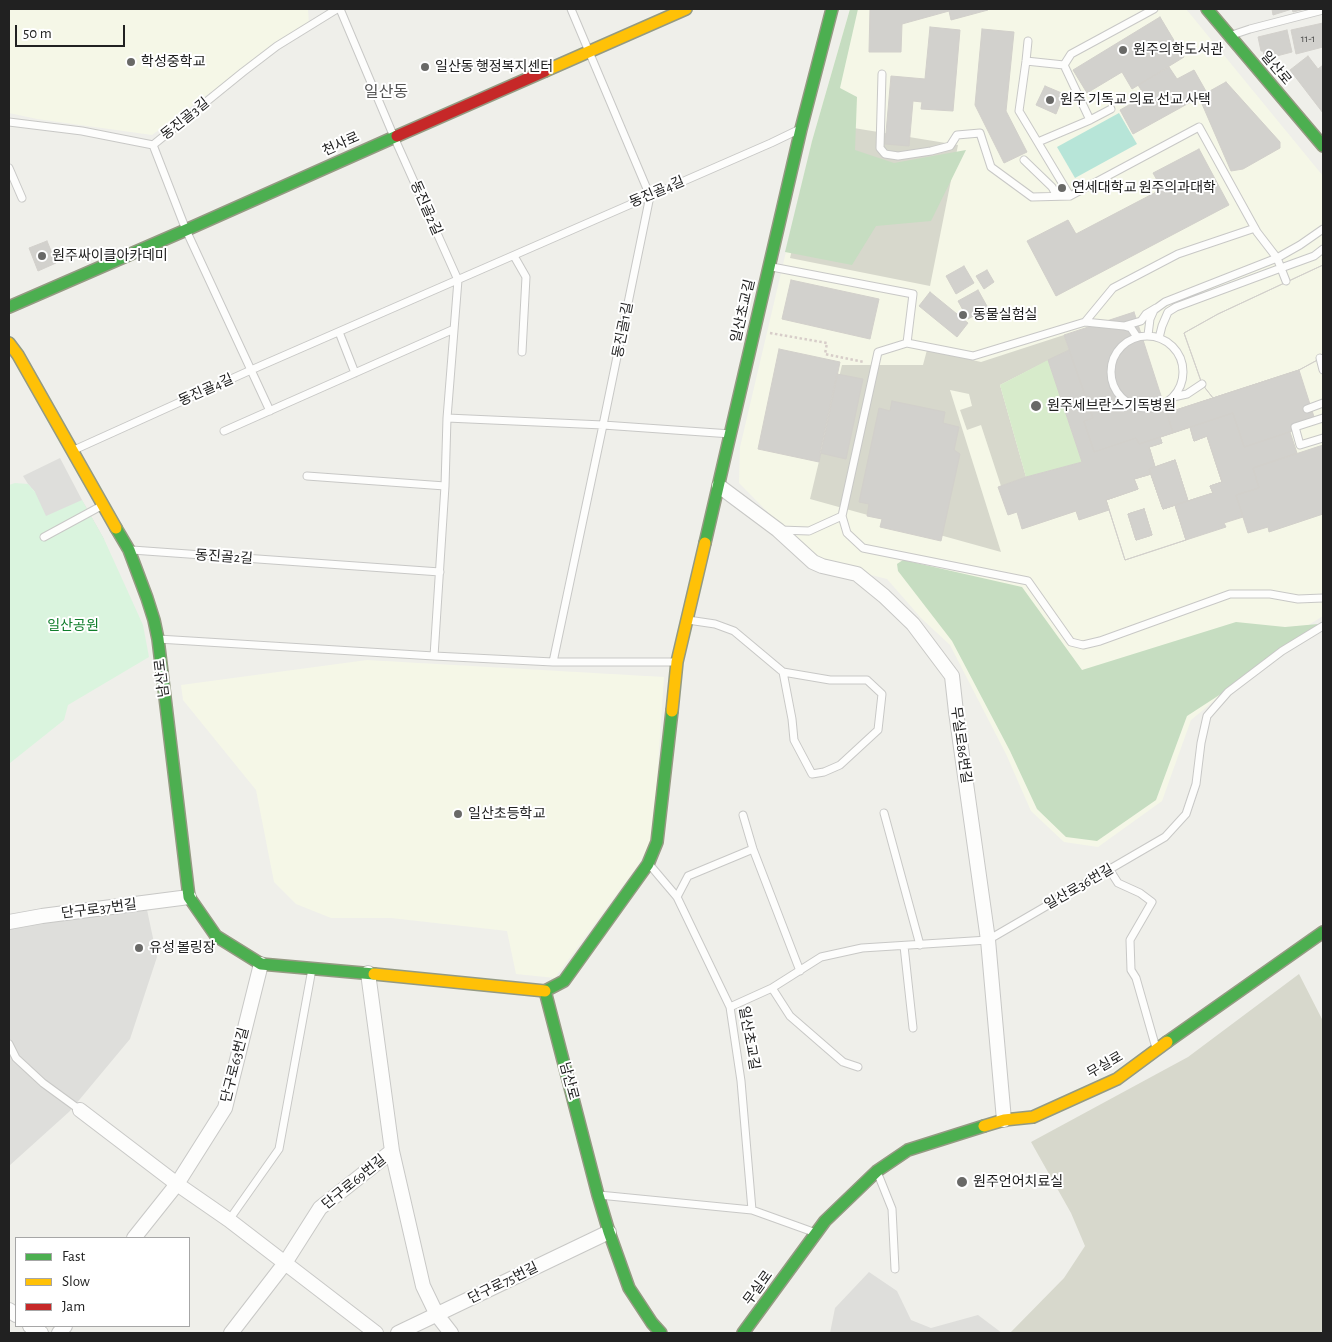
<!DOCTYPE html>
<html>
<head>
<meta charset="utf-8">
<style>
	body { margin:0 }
	#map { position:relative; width:1332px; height:1342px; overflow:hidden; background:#efefea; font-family:"Alegreya Sans",sans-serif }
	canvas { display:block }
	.frame { position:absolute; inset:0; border:10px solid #212121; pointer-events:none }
	.legend { position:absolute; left:15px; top:1237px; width:175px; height:90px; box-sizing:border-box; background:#fff; border:1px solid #a6a6a6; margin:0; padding:6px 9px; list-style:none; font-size:15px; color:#212121 }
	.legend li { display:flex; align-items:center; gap:10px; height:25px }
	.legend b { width:25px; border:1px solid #a6a6a6 }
	.scale { position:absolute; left:15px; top:25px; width:110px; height:22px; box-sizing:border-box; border:2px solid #212121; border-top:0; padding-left:6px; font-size:15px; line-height:18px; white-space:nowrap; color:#212121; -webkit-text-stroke:4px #fff; paint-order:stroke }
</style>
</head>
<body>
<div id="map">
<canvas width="1332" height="1342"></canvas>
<div class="frame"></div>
<ul class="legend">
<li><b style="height:6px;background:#4caf50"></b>Fast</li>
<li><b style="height:6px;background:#ffc107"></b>Slow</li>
<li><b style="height:6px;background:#c62828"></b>Jam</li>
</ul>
<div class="scale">50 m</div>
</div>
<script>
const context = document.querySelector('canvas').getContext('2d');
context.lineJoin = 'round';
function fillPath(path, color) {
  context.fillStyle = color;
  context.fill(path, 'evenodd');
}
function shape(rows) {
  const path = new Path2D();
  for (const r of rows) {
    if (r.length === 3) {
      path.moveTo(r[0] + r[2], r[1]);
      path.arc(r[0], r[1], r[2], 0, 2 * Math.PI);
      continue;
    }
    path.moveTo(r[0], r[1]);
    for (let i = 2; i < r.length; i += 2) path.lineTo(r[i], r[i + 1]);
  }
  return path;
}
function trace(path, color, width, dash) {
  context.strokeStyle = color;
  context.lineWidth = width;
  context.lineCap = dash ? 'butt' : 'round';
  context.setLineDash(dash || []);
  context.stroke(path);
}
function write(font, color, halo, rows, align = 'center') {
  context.font = font + ' "Alegreya Sans","Noto Sans KR",sans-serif';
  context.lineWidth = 4;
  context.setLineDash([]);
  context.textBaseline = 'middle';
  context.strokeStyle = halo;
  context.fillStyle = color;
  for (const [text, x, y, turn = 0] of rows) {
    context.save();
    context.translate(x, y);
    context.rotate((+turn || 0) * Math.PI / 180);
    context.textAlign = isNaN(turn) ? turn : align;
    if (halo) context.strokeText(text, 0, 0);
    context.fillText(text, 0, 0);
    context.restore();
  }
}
fillPath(shape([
	[60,458,82,500,104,539,9,583,9,503,35,492,28,484,23,476],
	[146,905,157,957,130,1039,70,1111,9,1166,9,929],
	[869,1272,897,1291,911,1320,931,1328,978,1315,1002,1333,830,1333,835,1308]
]), '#dededb');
fillPath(shape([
	[9,9,308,9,309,24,203,98,152,135,37,119,9,113],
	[850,9,1186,9,1323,176,1323,616,1299,631,1191,720,1162,801,1098,847,1064,842,1031,811,1006,754,950,645,921,618,887,579,859,572,809,554,739,483,740,447,812,141],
	[367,660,664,677,653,839,638,865,555,978,516,974,507,931,391,918,331,918,296,904,274,882,256,790,183,700,181,685]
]), '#f5f7e7');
fillPath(shape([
	[823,123,958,145,930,286,790,258],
	[1064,335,1069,350,1000,385,1026,477,1001,486,981,425,967,430,960,410,972,406,969,394,950,390,1001,552,810,499,842,365,923,365,927,350,981,362],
	[1299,974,1323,1021,1323,1333,1010,1333,1064,1278,1085,1246,1071,1213,1031,1142,1188,1057]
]), '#d7d8cc');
fillPath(shape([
	[1048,360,1082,462,1026,477,1000,385]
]), '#d7ebcb');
fillPath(shape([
	[850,9,858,9,840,88,857,97,855,150,894,163,966,150,931,221,876,226,852,265,785,252,812,141],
	[903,560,1022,587,1082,670,1236,622,1285,627,1318,624,1301,642,1187,716,1156,800,1097,841,1066,837,1037,809,1010,751,952,641,898,571,897,564]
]), '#c6ddc1');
fillPath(shape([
	[15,483,28,484,35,492,46,516,82,500,104,539,143,625,149,657,68,705,64,720,10,763,9,485]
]), '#daf4de');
fillPath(shape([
	[1119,113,1137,144,1075,178,1057,147]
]), '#b7e5d8');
const building = shape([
	[870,9,988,9,988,10,951,20,949,11,902,24,901,52,869,52,870,9],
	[1272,9,1305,9,1293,12,1292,9,1273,15,1272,9],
	[1160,17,1184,57,1132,89,1122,72,1087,93,1073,70,1160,17],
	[1323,23,1323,47,1296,54,1291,30,1323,23],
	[930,27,960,30,953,111,921,109,922,102,913,101,909,146,885,144,891,76,925,79,930,27],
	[982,29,1014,32,1006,111,1027,152,1004,163,975,105,982,29],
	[1287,30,1292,52,1265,59,1263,51,1261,51,1258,37,1287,30],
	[1308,56,1318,69,1323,65,1323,113,1290,70,1308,56],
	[1169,67,1177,79,1194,70,1207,93,1133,134,1120,110,1145,96,1138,85,1169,67],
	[1226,82,1280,142,1280,148,1243,169,1231,171,1199,97,1226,82],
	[1045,86,1064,94,1056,114,1036,105,1045,86],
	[1199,149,1229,205,1056,296,1027,241,1068,220,1076,234,1162,189,1153,173,1199,149],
	[47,241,56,263,38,271,29,248,47,241],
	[1323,265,1323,357,1299,370,1167,413,1213,398,1202,384,1184,333,1218,314,1323,265],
	[1323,265,1323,357,1299,370,1213,398,1202,384,1184,333,1218,314,1323,265],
	[964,266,974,283,956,294,946,276,964,266],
	[987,270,994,282,984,289,976,276,987,270],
	[791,280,879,299,870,339,782,319,791,280],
	[978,290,988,308,968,319,958,301,978,290],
	[930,292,968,323,957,337,919,306,930,292],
	[1134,312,1173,433,1139,444,1136,438,1094,452,1084,421,1093,418,1064,335,1134,312],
	[779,349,840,362,819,462,758,449,779,349],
	[1069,350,1093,418,1084,421,1094,452,1136,438,1139,444,1160,437,1162,443,1149,447,1155,467,1175,460,1188,501,1213,493,1210,486,1222,482,1207,436,1194,441,1190,427,1233,413,1244,447,1290,432,1297,453,1253,468,1259,488,1236,495,1243,517,1224,523,1226,527,1186,540,1175,505,1163,509,1151,474,1134,479,1138,489,1106,500,1109,510,1079,520,1076,511,1022,529,1017,512,1008,515,998,487,1026,477,1082,462,1048,360,1069,350],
	[1299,370,1316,423,1244,447,1233,413,1173,433,1167,413,1299,370],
	[837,374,863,379,846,459,820,453,837,374],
	[892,401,945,412,943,423,959,427,954,450,960,454,941,541,880,527,882,519,867,516,869,504,859,502,879,408,890,411,892,401],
	[1190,427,1194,441,1207,436,1222,482,1210,486,1213,493,1188,501,1175,460,1155,467,1149,447,1162,443,1160,437,1190,427],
	[1190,427,1194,441,1207,436,1222,482,1210,486,1213,493,1163,509,1149,469,1155,467,1149,447,1162,443,1160,437,1190,427],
	[1323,445,1323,514,1269,532,1268,527,1248,533,1236,495,1259,488,1253,468,1323,445],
	[1175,460,1188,501,1163,509,1149,469,1175,460],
	[1151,474,1163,509,1175,505,1186,540,1125,560,1106,500,1138,489,1134,479,1151,474],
	[1144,509,1152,535,1136,540,1128,514,1144,509],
	[1151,474,1163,509,1175,505,1186,540,1125,560,1106,500,1138,489,1134,479,1151,474],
	[1144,509,1152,535,1136,540,1128,514,1144,509],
	[1144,509,1152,535,1136,540,1128,514,1144,509]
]);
fillPath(building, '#d2d1cd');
trace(building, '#d2d0cb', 1);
const lane = shape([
	[340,9,394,137,458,280,447,418,445,486,434,656],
	[1232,35,1250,29,1323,10],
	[1028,41,1026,61,1019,111,1070,196],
	[1026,61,1064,65],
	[1064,65,1071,54,1154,9],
	[1064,65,1090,120],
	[882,74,880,148,885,154,898,156,931,151,950,146,957,135,980,133,991,167,1032,197,1070,196,1199,127,1257,232,1277,258,1286,281],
	[9,122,82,131,153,145,243,72,277,46,337,9],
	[1038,142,1090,120,1111,109],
	[153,145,186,230,270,411],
	[1024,160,1052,187,1057,196],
	[9,168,22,198],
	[1255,228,1178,254,1113,288,1085,322,973,356,907,343,878,352,842,516,847,533,863,548,1028,581,1071,642,1083,645,1100,641,1230,594,1270,594,1298,599,1323,598],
	[514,256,526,277,522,352],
	[772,267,913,294,907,343],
	[1085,322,1124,326,1131,328,1137,337],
	[1124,326,1141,321,1146,314,1156,308],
	[339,332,355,373],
	[1148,335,1150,319,1154,310,1165,302,1277,258,1300,245,1323,229],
	[1147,372,36],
	[1159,338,1162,326,1168,312,1176,307,1281,268,1314,256,1323,249],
	[1320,358,1323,370],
	[1173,397,1187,394,1202,384],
	[1307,409,1323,403],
	[447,418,603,425,731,434],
	[1323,418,1295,427,1300,445,1323,438],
	[224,431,454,329],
	[74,450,251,370,771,143,798,130],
	[307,476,445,486],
	[780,530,809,531,842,516],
	[44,537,103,505],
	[132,550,440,572],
	[688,620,715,624,734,631,783,672,830,680,867,680,882,694,878,730,840,765,824,772,812,774,794,740,792,719,783,672],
	[158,639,434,656,553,662,677,662],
	[553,662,603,425,650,196,571,9],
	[884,813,920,945],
	[743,815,753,849,800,971],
	[649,864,677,897,730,1007,741,1081,752,1210],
	[1109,869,1118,883,1140,893,1152,902,1130,940,1131,970,1136,978,1156,1048],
	[677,897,688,876,753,849],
	[904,946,913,1028],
	[772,988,790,1016,843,1062,858,1067],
	[730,1007,772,988,821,957,862,948,988,940,1165,837,1186,814,1196,784,1201,743,1207,716,1228,692,1282,651,1323,626],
	[9,1044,16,1058,43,1083,80,1110],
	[878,1174,892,1209,895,1269],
	[599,1195,752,1210,816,1233],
	[229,1220,279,1149,312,969]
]);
const street = shape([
	[719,486,778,530,813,562,822,566,857,574,884,596,913,624,952,676,956,712,988,940,1004,1120],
	[9,922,42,916,189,897],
	[368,973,392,1151,423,1286,437,1315,451,1333],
	[80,1110,177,1184,229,1220,376,1333],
	[134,1238,177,1184,225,1108,261,964],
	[9,1310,16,1315],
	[30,1326,41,1333],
	[59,1333,65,1326],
	[231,1333,285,1263,320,1208,392,1151],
	[398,1333,609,1232]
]);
const fast = shape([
	[1207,9,1323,146],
	[9,307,186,230,397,136],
	[116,528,129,550,147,598,154,620,158,639,189,897,216,936,261,964,374,974],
	[705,543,801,129,832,9],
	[545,991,564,981,648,864,657,842,672,711],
	[545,991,598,1195,609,1232,629,1288,652,1323,661,1333],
	[1167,1042,1323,932],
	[743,1333,825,1221,877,1171,908,1150,984,1126]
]);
const slow = shape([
	[545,71,686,9],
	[9,343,18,355,116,528],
	[672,711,677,662,705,543],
	[374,974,545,991],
	[984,1126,1004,1120,1033,1117,1117,1079,1167,1042]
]);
const jam = shape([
	[397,136,545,71]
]);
trace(lane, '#c8c8c6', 9);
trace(street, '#c8c8c6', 16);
trace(fast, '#949a82', 14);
trace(slow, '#949a82', 14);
trace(jam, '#949a82', 14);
trace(shape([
	[770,333,827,343,825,354,864,362]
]), '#d7cdc9', 2.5, [2.5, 2.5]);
trace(lane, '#fdfdfc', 7);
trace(street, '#fdfdfc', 14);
trace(fast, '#4caf50', 11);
trace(slow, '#ffc107', 11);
trace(jam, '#c62828', 11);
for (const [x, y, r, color] of [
	[1123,50,5,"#696967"],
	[131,62,5,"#696967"],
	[425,67,5,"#696967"],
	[1050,100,5,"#696967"],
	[1062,188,5,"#696967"],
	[42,256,5,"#696967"],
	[963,315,5,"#696967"],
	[1036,406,6,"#696967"],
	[458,814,5,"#696967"],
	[139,948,5,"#696967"],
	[962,1182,6,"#696967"]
]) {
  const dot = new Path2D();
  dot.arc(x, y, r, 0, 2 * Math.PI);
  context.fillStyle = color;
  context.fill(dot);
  trace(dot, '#fff', 2);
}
write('11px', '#4d4d4c', null, [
	["11-1",1308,39]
]);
write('14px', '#212121', '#fff', [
	["원주의학도서관",1133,50],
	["학성중학교",141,62],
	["일산동 행정복지센터",435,67],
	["원주 기독교 의료 선교 사택",1060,100],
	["연세대학교 원주의과대학",1072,188],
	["원주싸이클아카데미",52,256],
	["동물실험실",973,315],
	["원주세브란스기독병원",1047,406],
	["일산초등학교",468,814],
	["유성 볼링장",149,948],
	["원주언어치료실",973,1182]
], 'left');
write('14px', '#212121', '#fff', [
	["일산로",1276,68,50],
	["동진골3길",185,119,-39],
	["천사로",341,144,-24],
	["동진골4길",657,192,-23],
	["동진골2길",426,208,66],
	["일산초교길",743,311,-77],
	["동진골1길",623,330,-79],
	["동진골4길",206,390,-24],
	["동진골2길",224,557,4],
	["남산로",162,678,-97],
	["무실로86번길",961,745,82],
	["일산로36번길",1079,887,-30],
	["단구로37번길",99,909,-7],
	["일산초교길",749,1038,80],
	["단구로63번길",235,1065,-76],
	["무실로",1105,1065,-30],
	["남산로",569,1081,75],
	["단구로69번길",354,1182,-39],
	["단구로75번길",503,1283,-26],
	["무실로",758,1288,-54]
]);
write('14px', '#117e2c', '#fff', [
	["일산공원",73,626]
]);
write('16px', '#545454', '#fff', [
	["일산동",386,92]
]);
</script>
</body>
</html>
